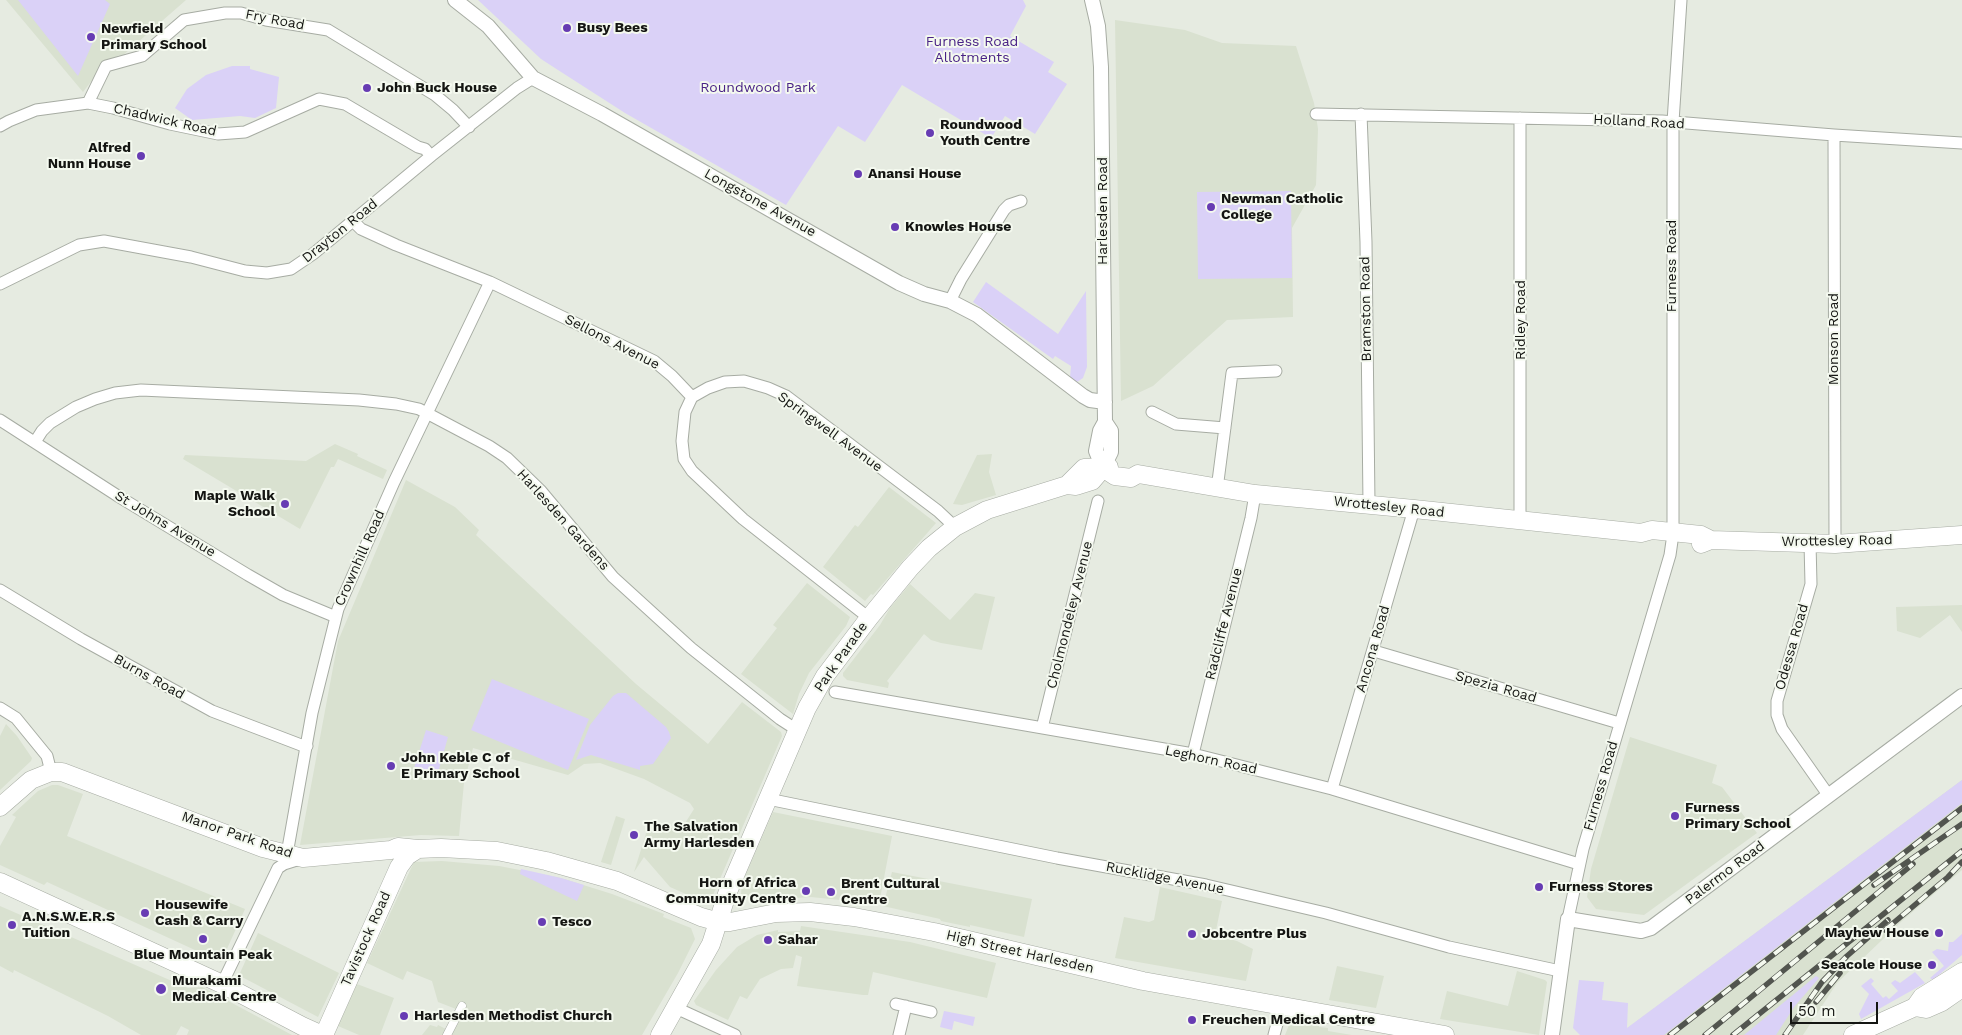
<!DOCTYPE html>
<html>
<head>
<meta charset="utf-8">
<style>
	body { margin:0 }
	#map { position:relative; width:1962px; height:1035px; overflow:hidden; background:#e6ebe1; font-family:"Work Sans",sans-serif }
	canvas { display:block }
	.scale { position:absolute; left:1790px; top:1002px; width:88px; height:22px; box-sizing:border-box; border:2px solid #141512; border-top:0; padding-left:6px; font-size:15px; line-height:18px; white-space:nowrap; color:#141512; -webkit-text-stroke:4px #f4f9ef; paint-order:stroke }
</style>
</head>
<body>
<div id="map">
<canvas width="1962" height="1035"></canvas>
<div class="scale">50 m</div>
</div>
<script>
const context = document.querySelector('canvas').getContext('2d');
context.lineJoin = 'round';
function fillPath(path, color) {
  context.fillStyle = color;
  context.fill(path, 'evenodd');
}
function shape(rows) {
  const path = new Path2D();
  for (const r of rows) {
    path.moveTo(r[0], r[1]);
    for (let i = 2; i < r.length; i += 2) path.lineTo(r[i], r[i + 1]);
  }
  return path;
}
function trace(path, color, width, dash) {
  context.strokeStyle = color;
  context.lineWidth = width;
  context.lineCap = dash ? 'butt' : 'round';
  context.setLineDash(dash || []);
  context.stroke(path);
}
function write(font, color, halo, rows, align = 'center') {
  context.font = font + ' "Work Sans",sans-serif';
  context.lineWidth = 4;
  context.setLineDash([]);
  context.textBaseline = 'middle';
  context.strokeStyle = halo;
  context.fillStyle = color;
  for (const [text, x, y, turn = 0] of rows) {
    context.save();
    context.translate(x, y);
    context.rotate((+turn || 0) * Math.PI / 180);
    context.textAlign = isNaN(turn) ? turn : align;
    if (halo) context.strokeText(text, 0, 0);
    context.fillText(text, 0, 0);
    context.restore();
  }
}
fillPath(shape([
	[6,0,186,0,121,57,119,55,104,65,83,92],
	[1115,20,1185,30,1222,43,1296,46,1314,103,1318,129,1316,185,1292,228,1293,317,1227,320,1153,386,1121,401],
	[335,444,358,454,357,456,387,470,383,479,338,459,334,467,331,467,300,529,183,459,185,455,306,461],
	[992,454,989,472,996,495,962,505,953,504,977,455],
	[406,480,455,507,479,530,476,535,636,684,708,744,742,702,781,732,782,736,710,902,706,903,670,887,644,857,634,872,649,824,672,828,680,831,694,809,690,803,644,779,600,763,584,764,568,775,473,748,464,783,459,836,421,835,300,845,338,641],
	[889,487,936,523,873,595,871,594,865,601,823,567,855,525,858,527],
	[807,583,850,617,846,626,809,673,799,694,793,714,741,674,777,628,773,625],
	[910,584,950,620,975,593,995,597,982,650,941,643,931,640,924,634,887,681,889,683,888,688,847,680,843,676,843,673,880,625,890,608],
	[1962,605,1962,632,1950,615,1920,638,1897,631,1896,607],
	[6,724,17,736,32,758,31,761,0,790,0,736],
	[1630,737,1717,765,1712,783,1722,787,1757,833,1644,915,1596,909,1587,897,1591,869],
	[1962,780,1962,870,1903,920,1837,983,1803,1035,1626,1035,1626,1029],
	[52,785,58,785,83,794,67,836,245,909,221,962,47,882,44,885,0,865,0,846,16,817,12,815,38,791],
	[773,812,892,836,879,904,811,897,765,900,744,898,741,894,742,883],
	[616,816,625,819,611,865,601,862],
	[442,861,499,866,561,878,612,894,664,914,663,917,691,928,695,939,678,973,642,1035,422,1035,430,1025,437,1027,438,1025,446,1029,456,1009,438,1002,432,981,407,971,403,980,367,963,414,862],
	[892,872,1032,899,1024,937,970,925,970,927,941,921,940,919,883,906],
	[1160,887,1222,901,1215,935,1237,941,1253,949,1246,981,1115,958,1124,917,1149,922,1154,920],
	[0,906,188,988,202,987,292,1035,187,1035,189,1030,181,1026,176,1035,141,1035,108,1016,14,970,13,973,0,966],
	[801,926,910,942,996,963,987,998,873,972,868,995,863,995,797,986,802,957,796,955,793,968,781,969,760,979,747,999,740,996,728,1020,696,1005,694,1001,716,970,737,947,757,935,778,930,778,932,800,931],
	[258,933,339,973,318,1017,242,977,240,973],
	[1337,966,1384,976,1376,1008,1329,1000],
	[1517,971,1545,980,1547,982,1539,1035,1440,1019,1447,991,1508,1006],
	[357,984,394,998,380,1035,359,1035,338,1026],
	[1301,1022,1319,1025,1319,1027,1328,1028,1328,1031,1352,1035,1285,1035,1289,1025,1300,1026]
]), '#d9e1d0');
fillPath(shape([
	[18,0,105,0,110,4,78,76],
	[478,0,1023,0,1026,6,1010,36,1054,62,1048,72,1067,84,1035,134,1005,116,991,138,902,85,865,142,838,126,786,205,625,113,558,70,541,59],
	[232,66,250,66,250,69,279,77,276,108,255,118,240,116,192,120,175,108,187,89,206,75],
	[1291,191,1292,278,1198,279,1197,192],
	[986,282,1058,334,1086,291,1087,367,1083,378,1077,382,1070,378,1071,366,1055,356,1053,359,973,302],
	[492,679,589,719,568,770,471,730],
	[618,693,626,693,666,727,669,732,671,738,653,764,640,766,640,770,591,755,576,760,590,725,613,696],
	[426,730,448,737,437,776,414,768],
	[1962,780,1962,803,1664,1035,1580,1035,1573,1028,1579,980,1604,982,1602,1000,1628,1003,1627,1028],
	[521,869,561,878,584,885,577,901,520,874],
	[1962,934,1962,955,1933,980,1930,978,1944,966,1932,952,1937,949,1948,951,1949,942,1953,942],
	[1915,972,1925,983,1861,1019,1859,1014,1869,994,1861,986,1871,978,1874,981,1871,984,1883,998,1886,996,1889,999,1898,991,1891,983,1895,980,1900,983],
	[1816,976,1819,978,1794,1007,1776,1035,1744,1035],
	[944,1011,975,1017,973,1026,954,1021,952,1030,940,1027]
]), '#dad1f7');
const pedestrian = shape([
	[447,1035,462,1006]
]);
const minor = shape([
	[88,103,106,66,142,56,184,20,225,13,241,13,266,20,328,30,435,95,453,110,469,127],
	[1316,114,1662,121,1834,135,1962,143],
	[1361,114,1366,242,1369,504],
	[1520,118,1520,522],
	[0,126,9,121,36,110,88,103,113,108,170,124,218,134,245,132,319,99,345,104,418,147,425,149,431,156],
	[1834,135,1835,544],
	[353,221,361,229,396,245,490,282,654,361,672,376,692,397],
	[0,284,79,245,104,241,191,257,245,271,267,273,291,269,313,254,431,156,517,88,533,78],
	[950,301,961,279,1004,210,1009,205,1021,201],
	[692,397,708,388,725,382,744,381,768,388,786,396,938,511,955,527],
	[692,397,685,412,682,441,684,459,692,471,743,519,869,618],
	[1152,412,1176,424,1225,428],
	[0,420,121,498,248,575,283,595,336,617],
	[35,442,42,431,50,423,76,407,95,399,115,393,141,390,359,400,396,404,419,409,489,446,507,458,541,491,613,577,691,648,780,719,797,730],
	[1217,489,1232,373,1276,371],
	[1673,532,1673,122,1681,0],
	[1810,543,1811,584,1777,701,1777,715,1782,729,1829,796],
	[0,590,81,639,212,711,301,745,307,746],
	[1374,651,1619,723],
	[835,692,1193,754,1332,789,1579,864],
	[0,708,16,718,47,756,51,772],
	[1042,728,1098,501],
	[1193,754,1251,518,1255,494],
	[1332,789,1414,509],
	[768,799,1057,858,1206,885,1326,913,1449,947,1560,971],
	[287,854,312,713,338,609,394,482,490,282],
	[1568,919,1583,849,1670,555,1672,541],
	[222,984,278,868,284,864,300,859],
	[896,1004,931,1012],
	[676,1008,735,1035],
	[899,1035,906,1006],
	[1274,1035,1282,1006]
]);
const tertiary = shape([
	[455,0,488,26,533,78,602,114,899,283,924,294,950,301,977,315,1083,396,1090,400,1105,402],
	[1092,0,1098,26,1101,67,1105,422,1100,431,1096,451,1103,468],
	[1103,468,1111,452,1111,431,1105,422],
	[1552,1035,1568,919,1641,931,1651,928,1962,696]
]);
const primary = shape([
	[1103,468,1115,476,1131,478,1138,474,1255,494,1414,509,1641,533,1652,530,1701,535,1711,540],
	[1067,485,1084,468,1109,467],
	[1701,544,1711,540,1835,544,1962,535],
	[0,807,31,780,51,772,62,772,263,848,303,858,391,850,398,847,418,849,441,848,497,851,546,861,617,881,701,917,719,922,730,922,776,913,810,912,854,917,934,932,1143,981,1445,1035],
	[0,882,222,984,302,1026,322,1035],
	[1915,1007,1926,1009,1942,1002,1962,988],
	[324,1035,399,867,407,856,418,849],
	[660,1035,711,944,727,894,807,708,825,676,869,618,910,568,929,548,955,527,987,510,1067,485,1076,486,1092,481,1103,468],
	[1853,1035,1915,1007,1922,997,1962,972]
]);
trace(pedestrian, '#a7aca3', 9);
trace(minor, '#a7aca3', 13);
trace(tertiary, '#a7aca3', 16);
trace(primary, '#a7aca3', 19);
trace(pedestrian, '#fff', 8);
trace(minor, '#fff', 11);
trace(tertiary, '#fff', 14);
trace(primary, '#fff', 18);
const rail = shape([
	[1874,885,1962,824],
	[1885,930,1948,877,1962,862],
	[1816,1002,1840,973],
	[1670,1035,1962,808],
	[1705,1035,1913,864],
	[1733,1035,1962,851],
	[1785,1035,1822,982,1847,956,1888,920]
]);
trace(rail, '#52554f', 5.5);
trace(rail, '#f4f9ef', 4, [11]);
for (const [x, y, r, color] of [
	[567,28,5,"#673cb3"],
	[91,37,5,"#673cb3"],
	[367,88,5,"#673cb3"],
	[930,133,5,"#673cb3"],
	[141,156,5,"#673cb3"],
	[858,174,5,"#673cb3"],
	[1211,207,5,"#673cb3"],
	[895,227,5,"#673cb3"],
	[285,504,5,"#673cb3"],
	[391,766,5,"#673cb3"],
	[1675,816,5,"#673cb3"],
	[634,835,5,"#673cb3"],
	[1539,887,5,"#673cb3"],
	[806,891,5,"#673cb3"],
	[831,892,5,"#673cb3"],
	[145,913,5,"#673cb3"],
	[542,922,5,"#673cb3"],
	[12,925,5,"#673cb3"],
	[1939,933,5,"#673cb3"],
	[1192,934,5,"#673cb3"],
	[203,939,5,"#673cb3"],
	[768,940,5,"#673cb3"],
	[1932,965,5,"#673cb3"],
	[161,989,6,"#673cb3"],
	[404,1016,5,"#673cb3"],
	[1192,1020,5,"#673cb3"]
]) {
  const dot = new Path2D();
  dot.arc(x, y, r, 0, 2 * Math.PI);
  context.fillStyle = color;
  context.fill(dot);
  trace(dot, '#f4f9ef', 2);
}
write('14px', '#141512', '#f4f9ef', [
	["Fry Road",275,20,11],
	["Chadwick Road",165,120,13],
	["Holland Road",1639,122,3],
	["Longstone Avenue",760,203,29],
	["Harlesden Road",1103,211,-90],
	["Drayton Road",340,231,-39],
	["Furness Road",1672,266,-90],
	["Bramston Road",1366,309,-91],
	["Ridley Road",1521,320,-90],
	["Monson Road",1834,339,-90],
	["Sellons Avenue",612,342,27],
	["Springwell Avenue",830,432,36],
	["Wrottesley Road",1389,507,6],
	["Harlesden Gardens",563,520,48],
	["St Johns Avenue",165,524,31],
	["Wrottesley Road",1837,541,-1],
	["Crownhill Road",360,558,-66],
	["Cholmondeley Avenue",1070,615,-76],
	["Radcliffe Avenue",1224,624,-76],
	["Odessa Road",1792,647,-74],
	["Ancona Road",1373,649,-74],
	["Park Parade",841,657,-55],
	["Burns Road",149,677,29],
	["Spezia Road",1496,687,16],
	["Leghorn Road",1211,760,12],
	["Furness Road",1601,786,-74],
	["Manor Park Road",237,835,19],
	["Palermo Road",1725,873,-37],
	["Rucklidge Avenue",1165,878,11],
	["Tavistock Road",366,939,-66],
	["High Street Harlesden",1020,952,13]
]);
write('bold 14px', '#141512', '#f4f9ef', [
	["Busy Bees",577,28],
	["Newfield",101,29],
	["Primary School",101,45],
	["John Buck House",377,88],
	["Roundwood",940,125],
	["Youth Centre",940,141],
	["Alfred",131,148,"right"],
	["Nunn House",131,164,"right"],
	["Anansi House",868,174],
	["Newman Catholic",1221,199],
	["College",1221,215],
	["Knowles House",905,227],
	["Maple Walk",275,496,"right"],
	["School",275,512,"right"],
	["John Keble C of",401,758],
	["E Primary School",401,774],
	["Furness",1685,808],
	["Primary School",1685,824],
	["The Salvation",644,827],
	["Army Harlesden",644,843],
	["Horn of Africa",796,883,"right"],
	["Community Centre",796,899,"right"],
	["Brent Cultural",841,884],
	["Centre",841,900],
	["Furness Stores",1549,887],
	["Housewife",155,905],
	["Cash & Carry",155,921],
	["A.N.S.W.E.R.S",22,917],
	["Tuition",22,933],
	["Tesco",552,922],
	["Mayhew House",1929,933,"right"],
	["Jobcentre Plus",1202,934],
	["Sahar",778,940],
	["Blue Mountain Peak",203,955,"center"],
	["Seacole House",1922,965,"right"],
	["Murakami",172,981],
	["Medical Centre",172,997],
	["Harlesden Methodist Church",414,1016],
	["Freuchen Medical Centre",1202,1020]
], 'left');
write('14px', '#492286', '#f4f9ef', [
	["Furness Road",972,42],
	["Allotments",972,58],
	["Roundwood Park",758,88]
]);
</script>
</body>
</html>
